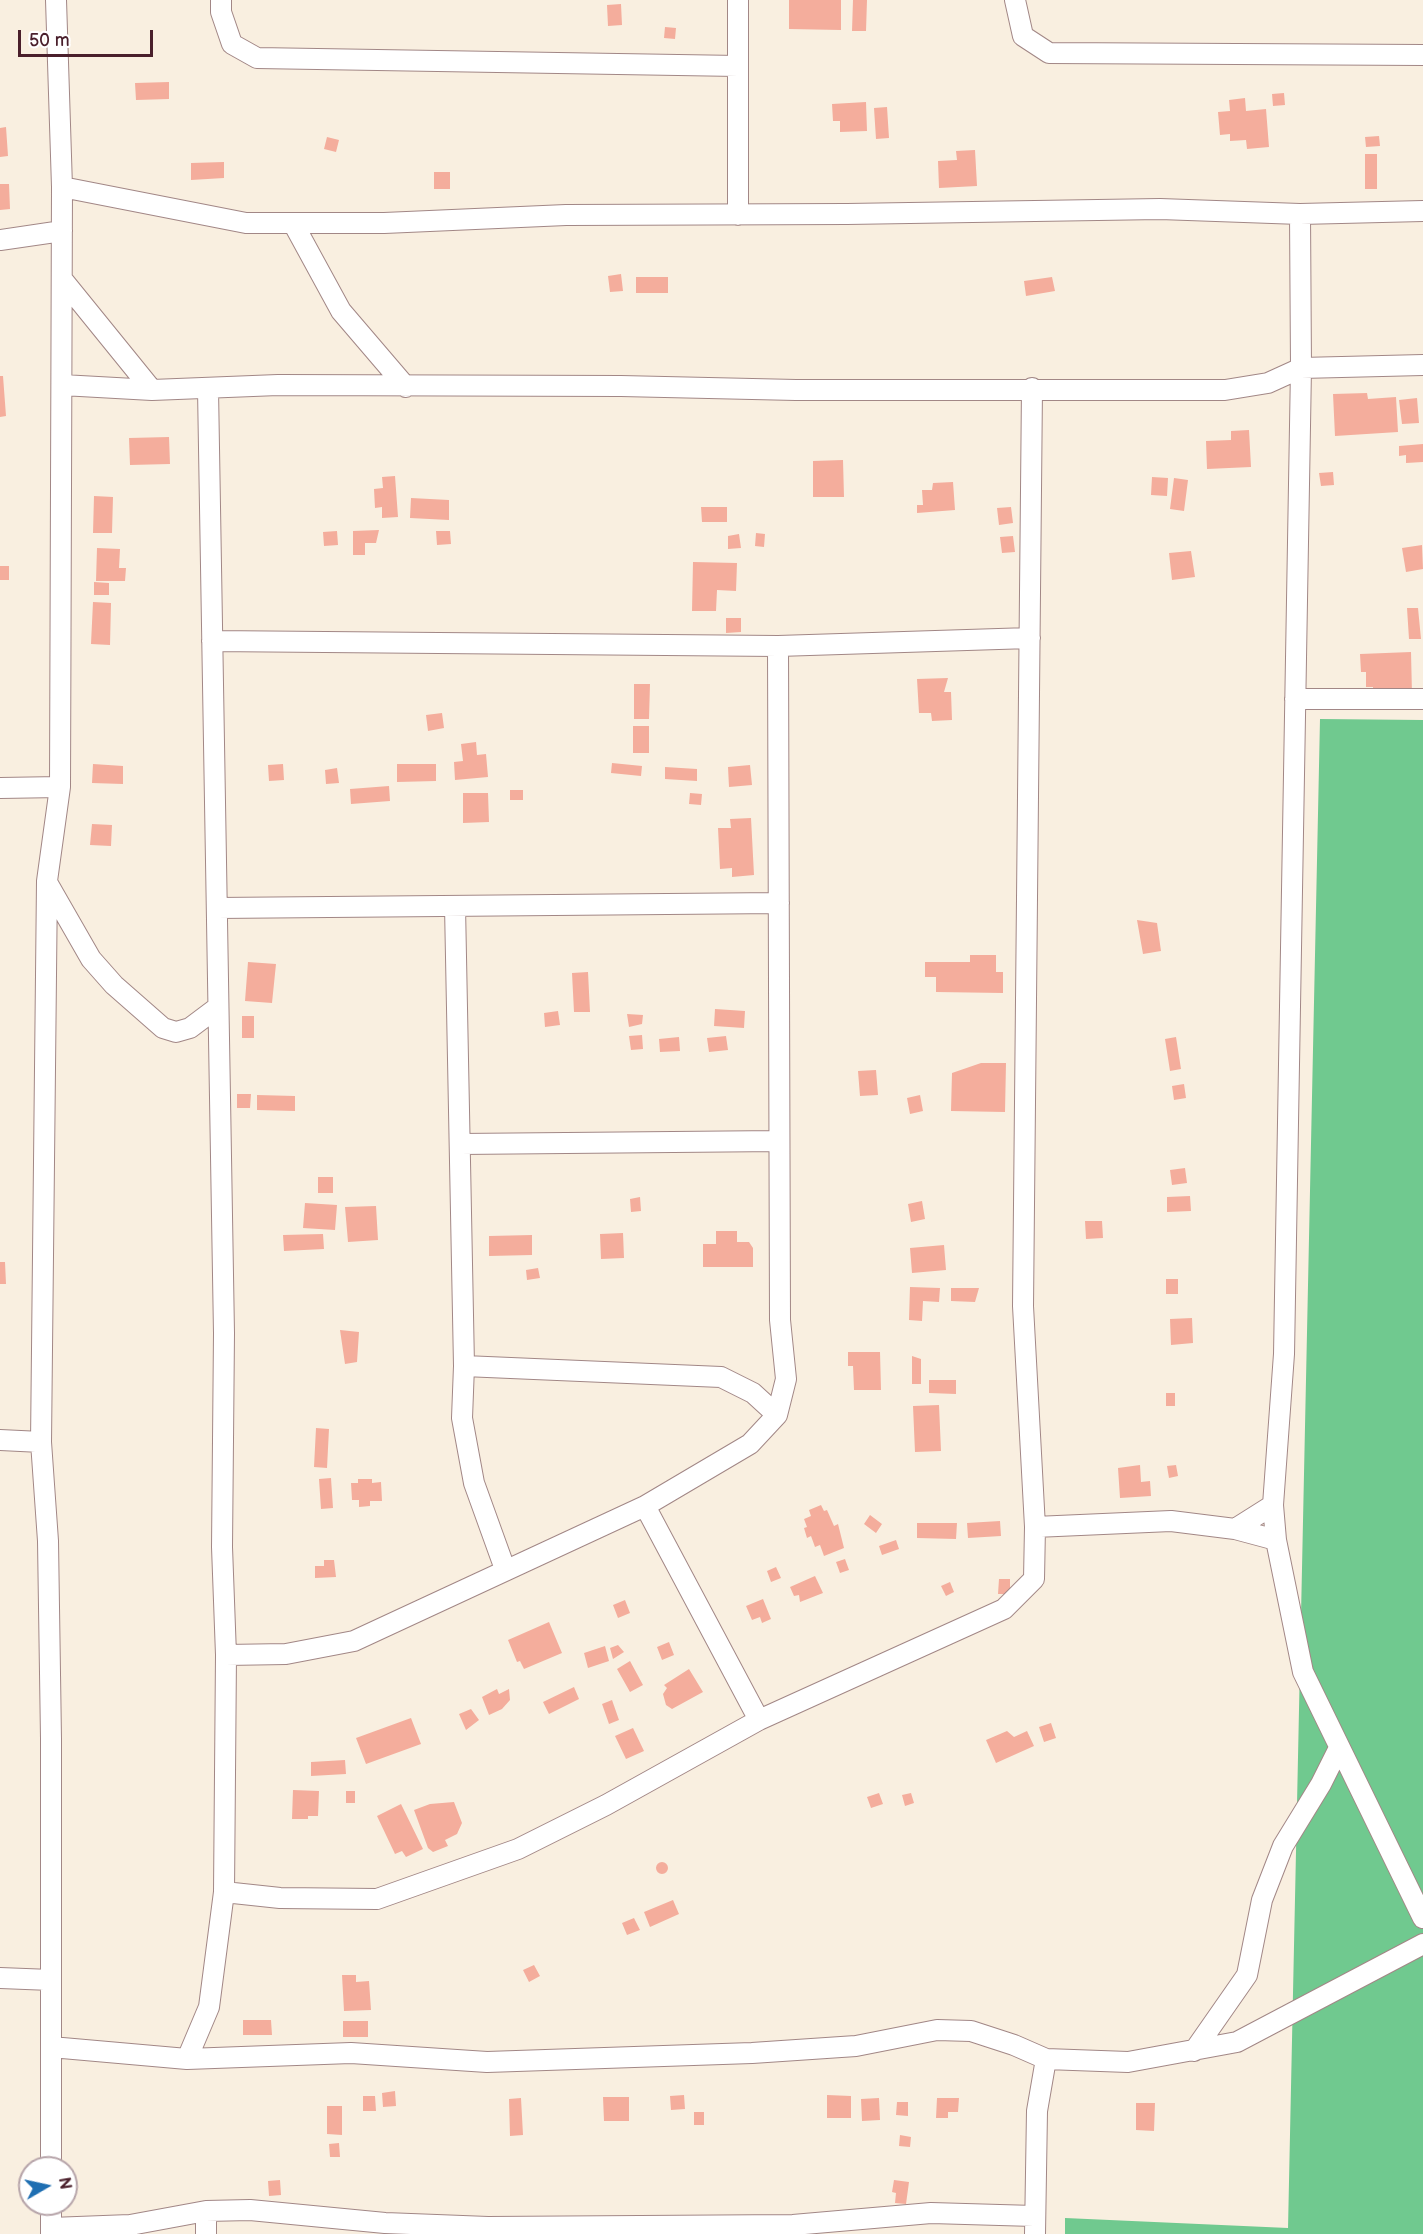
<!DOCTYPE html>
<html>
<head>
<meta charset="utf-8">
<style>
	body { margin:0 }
	#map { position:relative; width:1423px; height:2234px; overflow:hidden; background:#f9efe0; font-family:"Balsamiq Sans",sans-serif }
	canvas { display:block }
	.north { position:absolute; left:18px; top:2156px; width:60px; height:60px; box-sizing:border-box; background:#fff; border:2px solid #b7a5aa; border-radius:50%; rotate:81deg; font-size:16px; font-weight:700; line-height:24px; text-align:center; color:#4a1f2b }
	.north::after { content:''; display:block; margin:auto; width:21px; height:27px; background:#1f6fb2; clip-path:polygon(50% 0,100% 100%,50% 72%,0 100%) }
	.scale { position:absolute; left:18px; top:30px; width:135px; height:27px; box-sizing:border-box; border:3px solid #4a1f2b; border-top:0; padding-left:8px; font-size:18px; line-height:21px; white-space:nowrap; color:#4a1f2b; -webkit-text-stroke:4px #fff; paint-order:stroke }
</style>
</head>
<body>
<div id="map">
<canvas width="1423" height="2234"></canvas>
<div class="north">N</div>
<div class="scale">50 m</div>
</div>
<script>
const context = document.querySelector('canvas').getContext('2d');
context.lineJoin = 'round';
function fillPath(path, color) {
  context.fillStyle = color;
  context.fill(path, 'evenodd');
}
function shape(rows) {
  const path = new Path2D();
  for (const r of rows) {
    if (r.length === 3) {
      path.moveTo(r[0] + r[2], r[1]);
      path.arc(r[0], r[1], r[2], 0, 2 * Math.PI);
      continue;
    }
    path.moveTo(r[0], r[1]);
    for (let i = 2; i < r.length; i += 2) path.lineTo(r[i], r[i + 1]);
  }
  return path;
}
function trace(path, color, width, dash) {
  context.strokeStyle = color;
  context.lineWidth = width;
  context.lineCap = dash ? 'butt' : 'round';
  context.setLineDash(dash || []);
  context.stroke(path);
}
fillPath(shape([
	[1320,719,1423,720,1423,2234,1065,2234,1065,2218,1288,2228]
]), '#70c98f');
fillPath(shape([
	[789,0,841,0,841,30,789,29],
	[853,0,867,0,866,31,852,31],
	[621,4,622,25,608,26,607,5],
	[665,27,676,28,675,39,664,38],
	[169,82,169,99,136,100,135,83],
	[1284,93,1285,105,1273,106,1272,94],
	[1245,98,1246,111,1266,109,1269,147,1247,149,1246,140,1230,141,1230,134,1220,135,1218,112,1230,111,1229,100],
	[866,102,867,131,840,132,840,121,833,121,832,104],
	[887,107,889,138,876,139,874,108],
	[6,127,8,156,0,157,0,128],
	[1379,136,1380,146,1366,147,1365,137],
	[327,137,339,140,336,152,324,149],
	[975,150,977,186,939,188,938,161,957,160,956,151],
	[1365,154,1377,154,1377,189,1365,189],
	[224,162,224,178,191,180,191,163],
	[434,172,450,172,450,189,434,189],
	[0,184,9,184,10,209,0,210],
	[621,274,623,291,610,292,608,276],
	[636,277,668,277,668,293,636,293],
	[1052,277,1055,291,1026,296,1024,281],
	[0,376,3,376,6,416,0,417],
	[1367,393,1368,399,1396,397,1398,432,1335,436,1333,394],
	[1417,398,1419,423,1402,424,1399,400],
	[1249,430,1251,467,1207,469,1206,441,1231,440,1231,431],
	[169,437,170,464,130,465,129,438],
	[1423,444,1423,462,1406,463,1406,455,1399,456,1399,446],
	[843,460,844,497,813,497,813,461],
	[1333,472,1334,485,1321,486,1319,473],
	[395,476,398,517,382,518,382,507,375,508,374,489,383,488,382,477],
	[1152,477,1168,478,1167,496,1151,495],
	[1174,478,1188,480,1184,511,1170,509],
	[953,482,955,510,917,513,917,505,923,505,922,490,932,490,933,483],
	[94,496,113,497,112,533,93,533],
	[411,498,449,500,449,520,410,518],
	[701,507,727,507,727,522,702,522],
	[1011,507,1013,523,999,525,997,508],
	[379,530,376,543,365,543,365,555,353,555,353,531],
	[337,531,338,545,324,546,323,532],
	[436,531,450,531,451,544,437,545],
	[756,533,765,534,764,547,755,546],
	[739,534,741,548,728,549,728,536],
	[1013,536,1015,552,1002,553,1000,537],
	[1422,545,1423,569,1406,572,1402,548],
	[97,548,120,549,119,568,126,568,125,581,96,581],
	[1191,551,1195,577,1172,580,1169,553],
	[693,562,737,563,736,591,717,590,716,611,692,611],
	[0,566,9,566,9,580,0,580],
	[94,582,109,583,109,595,94,595],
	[93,602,111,603,110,645,91,644],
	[1407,608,1418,608,1421,639,1409,639],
	[726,618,741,618,741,632,726,633],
	[1411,652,1412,694,1373,695,1373,687,1366,687,1366,672,1361,672,1360,654],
	[948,678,944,692,951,692,952,720,932,721,931,713,919,713,917,679],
	[634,684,650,684,649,719,634,719],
	[442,713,444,728,428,731,426,715],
	[633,726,649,726,649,753,633,753],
	[476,742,477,755,486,754,488,777,455,780,454,762,463,761,461,744],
	[612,763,642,766,641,776,611,773],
	[93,764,123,766,123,784,92,783],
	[283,764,284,780,269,781,268,765],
	[397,764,436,764,436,781,397,782],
	[750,765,752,785,729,787,728,767],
	[665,767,697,769,697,781,665,779],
	[337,768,339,783,326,784,325,770],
	[389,786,390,801,351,804,350,789],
	[510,790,523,790,523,800,510,800],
	[463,793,488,793,489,822,463,823],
	[690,793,702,794,701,805,689,804],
	[751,818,754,875,732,877,732,868,720,869,718,828,731,828,730,819],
	[92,824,112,825,111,846,90,845],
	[1137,920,1157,923,1161,951,1143,954],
	[970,955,996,955,996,972,1003,972,1003,993,936,992,936,977,925,977,925,962,970,962],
	[248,962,276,964,272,1003,245,1001],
	[588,972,590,1012,574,1012,572,973],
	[715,1009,745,1011,744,1028,714,1026],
	[558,1011,560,1025,545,1027,544,1013],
	[627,1014,643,1015,642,1024,629,1027],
	[242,1016,254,1016,254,1038,242,1038],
	[642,1035,643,1049,631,1050,629,1036],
	[726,1036,728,1050,709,1052,707,1038],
	[679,1037,680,1051,660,1052,659,1039],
	[1176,1037,1181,1069,1170,1071,1165,1039],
	[981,1063,1006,1063,1005,1112,951,1111,952,1073],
	[876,1070,878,1095,860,1096,858,1071],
	[1184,1084,1186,1098,1174,1100,1172,1086],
	[237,1094,251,1094,250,1108,237,1108],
	[257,1095,295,1096,295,1111,257,1110],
	[920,1095,923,1111,910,1114,907,1098],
	[1185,1168,1187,1183,1172,1185,1170,1170],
	[318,1177,333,1177,333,1193,318,1193],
	[1190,1196,1191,1211,1167,1212,1167,1197],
	[640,1197,641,1211,631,1212,630,1199],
	[922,1201,925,1219,911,1222,908,1204],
	[305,1203,337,1205,335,1230,303,1228],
	[376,1206,378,1240,348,1242,345,1207],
	[1085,1221,1102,1221,1103,1238,1086,1239],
	[716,1231,737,1231,737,1242,749,1242,753,1248,753,1267,703,1267,703,1244,716,1244],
	[623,1233,624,1258,601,1259,600,1234],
	[323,1234,324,1249,284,1251,283,1235],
	[532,1235,532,1255,489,1256,489,1236],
	[944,1245,946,1270,912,1273,910,1248],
	[0,1262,5,1262,6,1284,0,1284],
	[538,1268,540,1278,527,1280,526,1270],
	[1166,1279,1178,1279,1178,1294,1166,1294],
	[910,1287,940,1288,939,1302,923,1301,922,1321,909,1320],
	[951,1288,979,1288,975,1302,951,1301],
	[1192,1318,1193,1343,1171,1345,1170,1319],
	[340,1330,359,1332,357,1362,345,1364],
	[848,1352,880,1352,881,1390,854,1390,853,1366,848,1366],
	[912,1356,921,1359,921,1384,912,1384],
	[929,1380,956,1380,956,1394,929,1393],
	[1166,1393,1175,1393,1175,1406,1166,1406],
	[939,1405,941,1451,915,1452,913,1406],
	[316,1428,329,1429,327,1468,314,1467],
	[1140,1465,1141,1482,1150,1481,1151,1496,1120,1498,1118,1468],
	[1176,1465,1178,1476,1169,1478,1167,1466],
	[331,1478,333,1508,321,1509,319,1479],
	[358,1479,372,1479,372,1483,381,1482,382,1501,370,1501,370,1506,359,1507,359,1500,352,1500,351,1483,358,1483],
	[821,1505,824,1511,827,1510,834,1526,838,1524,844,1548,824,1556,820,1545,815,1547,811,1536,807,1538,804,1528,807,1527,804,1519,811,1516,809,1510],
	[870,1515,882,1524,876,1533,864,1524],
	[1000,1521,1001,1536,968,1538,967,1523],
	[917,1523,957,1523,956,1539,917,1538],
	[896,1540,899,1549,882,1555,879,1546],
	[845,1559,849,1570,840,1573,836,1562],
	[324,1560,334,1560,336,1577,315,1578,315,1566,324,1566],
	[776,1567,781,1578,771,1582,767,1571],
	[815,1576,823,1593,800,1602,799,1595,794,1596,790,1587],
	[999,1579,1010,1579,1010,1594,998,1594],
	[950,1582,954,1592,946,1596,941,1586],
	[763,1599,771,1619,762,1623,760,1617,752,1620,746,1606],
	[625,1600,630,1613,618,1618,613,1605],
	[549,1622,562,1653,524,1669,520,1661,517,1662,508,1640],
	[669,1642,674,1655,662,1660,657,1647],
	[618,1645,624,1652,613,1659,610,1648],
	[605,1646,609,1661,588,1668,584,1653],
	[630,1661,643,1685,630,1692,617,1669],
	[689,1669,703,1692,672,1709,666,1705,663,1694,667,1688,664,1685],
	[574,1687,579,1699,549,1714,543,1702],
	[497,1689,499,1694,509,1689,510,1700,502,1709,489,1715,482,1697],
	[612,1700,619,1720,609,1724,602,1704],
	[471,1709,479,1720,466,1730,459,1714],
	[411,1718,421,1744,366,1764,356,1738],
	[1051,1723,1056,1738,1044,1742,1039,1727],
	[633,1728,644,1751,626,1759,615,1736],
	[1007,1731,1014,1737,1027,1731,1034,1746,996,1763,986,1740],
	[345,1760,346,1774,311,1776,311,1762],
	[293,1790,319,1791,318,1816,308,1816,308,1819,292,1819],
	[346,1791,355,1791,355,1803,346,1803],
	[879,1793,883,1804,871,1808,867,1797],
	[911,1793,914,1803,905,1806,902,1795],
	[454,1802,462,1823,457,1834,445,1840,448,1846,433,1852,428,1848,414,1810,430,1804],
	[401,1804,423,1849,406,1857,402,1851,395,1854,377,1816],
	[662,1868,6],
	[673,1900,679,1914,650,1927,644,1912],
	[634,1918,640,1930,627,1935,622,1923],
	[534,1965,540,1976,529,1982,523,1970],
	[342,1975,356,1975,356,1982,369,1981,371,2010,344,2011],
	[243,2020,271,2020,272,2035,243,2035],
	[343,2021,368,2021,368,2037,343,2037],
	[395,2091,396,2106,383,2107,382,2093],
	[684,2095,685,2109,671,2110,670,2096],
	[827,2095,851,2096,851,2118,827,2118],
	[363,2096,375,2096,376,2111,363,2111],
	[603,2097,629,2097,629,2121,604,2121],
	[521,2098,523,2135,510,2136,509,2099],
	[879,2098,880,2120,862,2121,861,2099],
	[937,2098,959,2098,958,2112,948,2112,948,2118,936,2118],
	[897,2102,908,2102,908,2116,896,2115],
	[1136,2103,1155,2103,1154,2131,1136,2130],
	[327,2106,342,2106,342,2135,327,2134],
	[694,2112,704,2112,704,2125,694,2125],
	[900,2135,911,2137,910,2147,899,2146],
	[339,2143,340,2157,330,2157,329,2144],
	[280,2180,281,2195,269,2196,268,2181],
	[894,2180,909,2182,906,2204,895,2203,896,2193,892,2192]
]), '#f4ad9c');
const minor = shape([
	[221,0,221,12,232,44,257,58,738,66],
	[738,0,738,215],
	[1015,0,1023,36,1049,53,1423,55],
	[62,187,246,223,384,223,566,215,847,214,1160,209,1300,214,1423,211],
	[1300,214,1301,368,1284,1354,1273,1505,1276,1540,1303,1672,1423,1918],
	[293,223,341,311,406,387],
	[0,240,62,231],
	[62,279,152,390],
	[62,385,152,390,278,385,621,386,796,390,1225,390,1268,383,1301,368,1423,365],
	[212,641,778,646,1030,638],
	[1295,699,1423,699],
	[0,788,60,787],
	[48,884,91,959,114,985,163,1028,176,1032,190,1028,218,1007],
	[455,906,464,1366,462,1418,474,1483,505,1569],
	[217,908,779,903],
	[460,1144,779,1141],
	[464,1366,721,1377,753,1393,777,1415],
	[0,1440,41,1442],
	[645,1506,759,1720],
	[1035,1527,1171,1521,1235,1529,1276,1540],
	[1235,1529,1273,1505],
	[226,1655,286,1654,354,1641,645,1506,750,1444,777,1415,786,1379,780,1320,778,646],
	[224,1892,280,1898,377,1899,518,1849,606,1805,759,1720,1004,1609,1034,1579,1035,1527,1023,1306,1032,388],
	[0,1978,51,1980],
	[51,2047,187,2059,351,2053,487,2062,752,2053,856,2046,937,2030,971,2031,1014,2045,1046,2059,1128,2062,1237,2042,1423,1944],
	[1194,2051,1247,1975,1262,1900,1283,1846,1321,1784,1339,1748],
	[187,2059,209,2007,224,1892,226,1655,222,1547,224,1333,208,389],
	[51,2168,51,1739,48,1541,41,1442,47,881,60,787,62,187,56,0],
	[206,2211,206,2234],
	[51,2228,130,2225,206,2211,250,2210,385,2223,488,2227,793,2225,931,2213,1034,2216],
	[51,2234,51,2204],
	[1035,2234,1037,2111,1046,2059]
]);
trace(minor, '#a28786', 22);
trace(minor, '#fff', 20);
</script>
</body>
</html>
